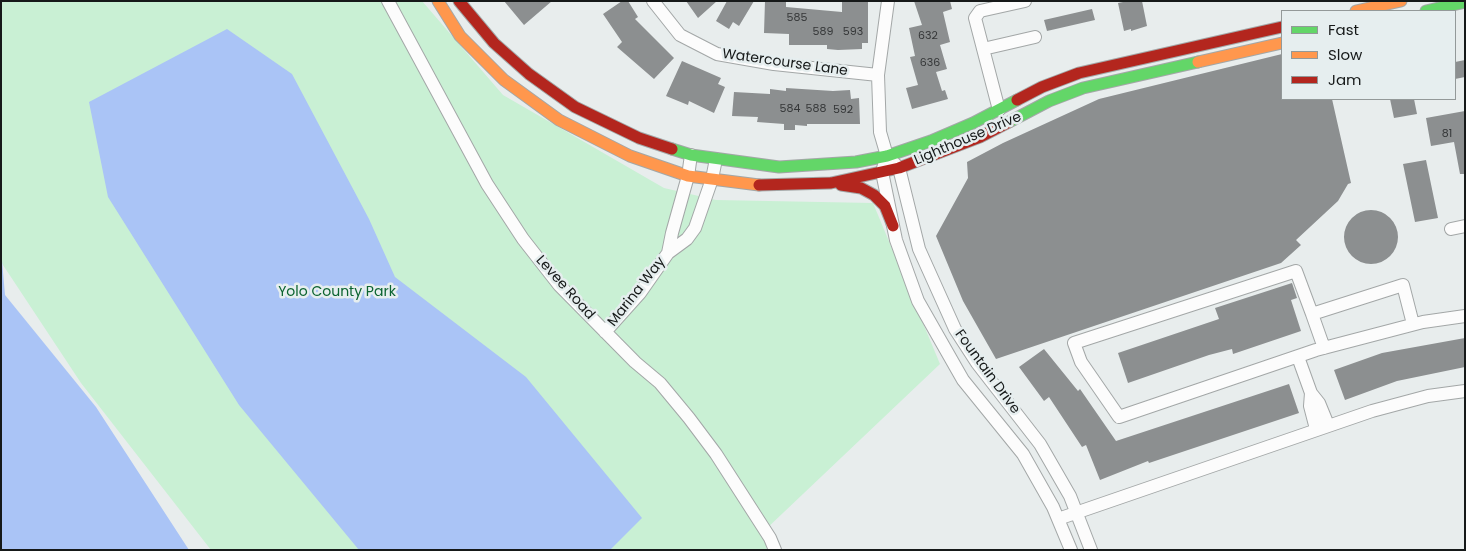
<!DOCTYPE html>
<html>
<head>
<meta charset="utf-8">
<style>
	body { margin:0 }
	#map { position:relative; width:1466px; height:551px; overflow:hidden; background:#e8eded; font-family:Poppins,sans-serif }
	canvas { display:block }
	.frame { position:absolute; inset:0; border:2px solid #161919; pointer-events:none }
	.legend { position:absolute; left:1281px; top:10px; width:175px; height:90px; box-sizing:border-box; background:#e6eeef; border:1px solid #939999; margin:0; padding:6px 9px; list-style:none; font-size:15px; color:#161919 }
	.legend li { display:flex; align-items:center; gap:10px; height:25px }
	.legend b { width:25px; border:1px solid #939999 }
</style>
</head>
<body>
<div id="map">
<canvas width="1466" height="551"></canvas>
<div class="frame"></div>
<ul class="legend">
<li><b style="height:6px;background:#63d668"></b>Fast</li>
<li><b style="height:6px;background:#ff974d"></b>Slow</li>
<li><b style="height:6px;background:#b3261e"></b>Jam</li>
</ul>
</div>
<script>
const context = document.querySelector('canvas').getContext('2d');
context.lineJoin = 'round';
function fillPath(path, color) {
  context.fillStyle = color;
  context.fill(path, 'evenodd');
}
function shape(rows) {
  const path = new Path2D();
  for (const r of rows) {
    if (r.length === 3) {
      path.moveTo(r[0] + r[2], r[1]);
      path.arc(r[0], r[1], r[2], 0, 2 * Math.PI);
      continue;
    }
    path.moveTo(r[0], r[1]);
    for (let i = 2; i < r.length; i += 2) path.lineTo(r[i], r[i + 1]);
  }
  return path;
}
function trace(path, color, width, dash) {
  context.strokeStyle = color;
  context.lineWidth = width;
  context.lineCap = dash ? 'butt' : 'round';
  context.setLineDash(dash || []);
  context.stroke(path);
}
function write(font, color, halo, rows, align = 'center') {
  context.font = font + ' Poppins,sans-serif';
  context.lineWidth = 5;
  context.setLineDash([]);
  context.textBaseline = 'middle';
  context.strokeStyle = halo;
  context.fillStyle = color;
  for (const [text, x, y, turn = 0] of rows) {
    context.save();
    context.translate(x, y);
    context.rotate((+turn || 0) * Math.PI / 180);
    context.textAlign = isNaN(turn) ? turn : align;
    if (halo) context.strokeText(text, 0, 0);
    context.fillText(text, 0, 0);
    context.restore();
  }
}
fillPath(shape([
	[1,1,422,1,503,95,664,188,716,200,873,203,940,364,764,531,767,550,211,550,81,383,1,262]
]), '#c9f0d4');
fillPath(shape([
	[227,29,292,74,369,219,395,277,526,377,642,518,610,550,359,550,239,405,108,197,89,102],
	[1,249,5,295,96,407,189,550,1,550]
]), '#aac4f6');
fillPath(shape([
	[504,1,552,1,524,25],
	[622,1,628,1,638,17,635,19,674,58,654,79,617,47,622,42,603,14],
	[686,1,717,1,698,18],
	[727,1,754,1,739,26,733,22,729,29,716,21],
	[765,1,786,2,786,7,842,12,842,1,868,1,868,43,862,43,862,49,838,50,827,49,827,45,789,45,789,34,764,33],
	[914,1,950,1,952,9,943,12,950,42,940,45,947,69,936,72,942,91,945,90,948,99,912,109,906,88,918,85,910,57,915,56,909,28,922,25],
	[1128,1,1142,1,1147,26,1131,31,1131,29,1124,31,1118,3],
	[1092,9,1095,20,1047,31,1044,20],
	[1282,54,1282,99,1332,99,1351,183,1348,184,1338,201,1296,240,1301,245,1281,263,996,359,963,301,936,236,968,178,967,162,1003,143,1099,99],
	[1465,60,1465,77,1455,79,1455,62],
	[682,61,721,78,718,84,725,87,714,113,689,101,688,105,666,96],
	[786,88,833,91,850,90,851,99,859,98,860,124,807,124,807,126,795,125,795,130,784,130,784,124,757,122,758,117,732,116,734,92,770,94,770,89,786,91],
	[1390,99,1414,99,1417,114,1394,118],
	[1465,111,1465,174,1460,174,1454,142,1431,146,1426,118],
	[1426,160,1438,218,1415,222,1403,164],
	[1371,237,27],
	[1292,283,1297,298,1291,300,1301,331,1233,354,1232,349,1209,355,1128,383,1118,353,1219,319,1215,308],
	[1465,338,1465,367,1397,381,1345,400,1334,370,1382,353],
	[1044,349,1078,391,1080,389,1116,441,1289,384,1299,413,1149,463,1148,461,1100,480,1086,445,1082,447,1049,397,1044,401,1019,367]
]), '#8c8f90');
const street = shape([
	[388,1,487,184,523,239,559,285,635,362,660,383,689,418,716,454,770,538,775,550],
	[653,1,680,35,717,54,774,64,878,75],
	[983,49,1035,37],
	[999,110,975,18,980,11,1025,1],
	[887,156,880,132,878,75,888,1],
	[894,163,899,168,919,249,955,329,977,363,1040,444,1070,496,1091,550],
	[884,165,882,172,896,240,918,301,963,380,1023,454,1053,507,1071,550],
	[1451,229,1465,226],
	[668,253,672,233,688,176,691,155],
	[1312,314,1324,348],
	[1413,324,1403,285,1312,314,1296,271,1074,343,1081,362,1119,417,1316,350,1423,322,1465,316],
	[605,332,640,293,668,253,687,239,695,228,712,179,716,159],
	[1298,357,1311,393,1319,403,1328,425],
	[1311,393,1310,406,1316,429],
	[1058,519,1372,411,1428,396,1465,391]
]);
const fast = shape([
	[1426,11,1465,2],
	[1009,122,1049,101,1083,88,1198,62],
	[672,149,691,155,779,167,856,162,887,156,931,141,973,123,1017,100]
]);
const slow = shape([
	[438,1,460,36,504,80,559,120,630,156,688,176,759,185],
	[1356,11,1401,1],
	[1198,62,1282,43]
]);
const jam = shape([
	[459,1,494,43,529,74,575,107,639,138,672,149],
	[1017,100,1042,87,1079,73,1282,27],
	[759,185,831,183,899,168,980,137,1009,122],
	[841,185,861,188,874,195,885,206,893,226]
]);
trace(street, '#a3a7a7', 14);
trace(fast, '#a3a7a7', 13);
trace(slow, '#a3a7a7', 13);
trace(jam, '#a3a7a7', 13);
trace(street, '#fcfcfc', 12);
trace(fast, '#63d668', 11);
trace(slow, '#ff974d', 11);
trace(jam, '#b3261e', 11);
write('11px', '#343637', null, [
	["585",797,18],
	["589",823,32],
	["593",853,32],
	["632",928,36],
	["636",930,63],
	["584",790,109],
	["588",816,109],
	["592",843,110],
	["81",1447,134]
]);
write('14px', '#161919', '#e6eeef', [
	["Watercourse Lane",785,63,8],
	["Lighthouse Drive",968,139,-23],
	["Levee Road",565,288,48],
	["Marina Way",637,292,-52],
	["Fountain Drive",987,372,54]
]);
write('14px', '#0c6431', '#e6eeef', [
	["Yolo County Park",337,292]
]);
</script>
</body>
</html>
